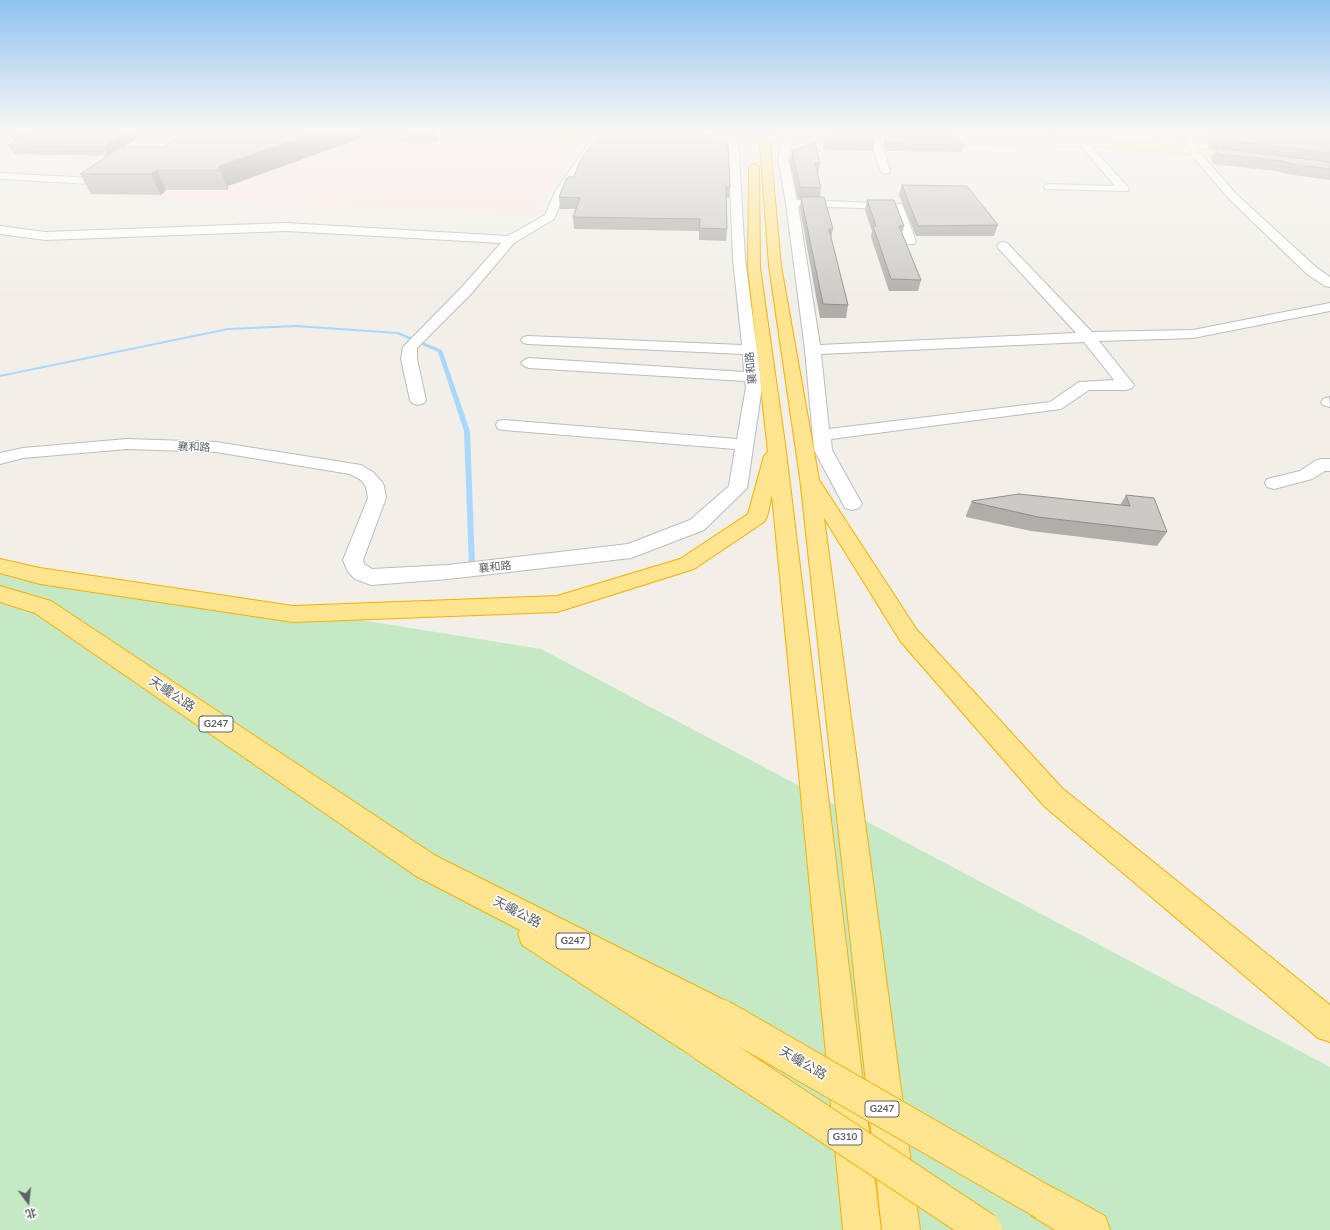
<!DOCTYPE html>
<html>
<head>
<meta charset="utf-8">
<style>
	body { margin:0 }
	#map { position:relative; width:1330px; height:1230px; overflow:hidden; background:#f1efe7; font-family:Lato,"Noto Sans SC",sans-serif }
	canvas { display:block }
	.north { position:absolute; left:8px; top:1182px; width:40px; height:40px; -webkit-text-stroke:3px #fff; paint-order:stroke; rotate:165deg; font-size:11px; font-weight:700; line-height:16px; text-align:center; color:#5e6268 }
	.north::after { content:''; display:block; margin:auto; width:14px; height:18px; background:#5e6268; clip-path:polygon(50% 0,100% 100%,50% 72%,0 100%) }
</style>
</head>
<body>
<div id="map">
<canvas width="1330" height="1230"></canvas>
<div class="north">北</div>
</div>
<script>
const context = document.querySelector('canvas').getContext('2d');
context.lineJoin = 'round';
function fillPath(path, color) {
  context.fillStyle = color;
  context.fill(path, 'evenodd');
}
function shape(rows) {
  const path = new Path2D();
  for (const r of rows) {
    path.moveTo(r[0], r[1]);
    for (let i = 2; i < r.length; i += 2) path.lineTo(r[i], r[i + 1]);
  }
  return path;
}
function trace(path, color, width, dash) {
  context.strokeStyle = color;
  context.lineWidth = width;
  context.lineCap = dash ? 'butt' : 'round';
  context.setLineDash(dash || []);
  context.stroke(path);
}
function write(font, color, halo, rows, align = 'center') {
  context.font = font + ' Lato,"Noto Sans SC",sans-serif';
  context.lineWidth = 3;
  context.setLineDash([]);
  context.textBaseline = 'middle';
  context.strokeStyle = halo;
  context.fillStyle = color;
  for (const [text, x, y, turn = 0] of rows) {
    context.save();
    context.translate(x, y);
    context.rotate((+turn || 0) * Math.PI / 180);
    context.textAlign = isNaN(turn) ? turn : align;
    if (halo) context.strokeText(text, 0, 0);
    context.fillText(text, 0, 0);
    context.restore();
  }
}
fillPath(shape([
	[206,136,583,141,536,215,124,199]
]), '#fce7e5');
fillPath(shape([
	[0,562,541,649,1330,1067,1330,1230,0,1230]
]), '#c4e9c4');
fillPath(shape([
	[296,325,398,332,442,350,470,431,475,567,474,569,472,569,469,567,464,431,438,352,397,334,296,327,228,330,0,377,0,375,228,328,296,325]
]), '#a9d8ff');
const minor = shape([
	[1043,132,1052,132,1056,137,1054,139,1048,139,1043,132],
	[1182,132,1190,132,1198,150,1236,194,1317,268,1330,277,1330,287,1325,286,1307,274,1228,198,1190,153,1182,132],
	[733,135,738,138,745,259,762,387,747,488,704,530,631,558,448,579,371,585,355,579,348,572,343,560,368,498,366,487,361,480,350,474,216,452,127,449,23,458,0,464,0,453,23,448,127,439,216,442,361,465,373,472,382,482,384,486,386,498,363,560,364,564,372,569,448,565,628,544,690,520,729,486,735,449,504,430,498,429,496,425,498,421,504,420,737,439,746,387,745,381,529,368,524,366,521,363,524,360,529,358,744,372,743,354,528,344,523,343,521,340,523,337,528,336,742,345,733,259,728,138,733,135],
	[788,136,793,139,788,158,797,200,902,204,916,241,914,244,906,244,893,209,798,206,820,345,1076,333,999,249,997,246,999,243,1003,242,1007,243,1092,332,1193,330,1330,303,1330,311,1193,338,1099,341,1134,385,1132,388,1126,390,1089,390,1061,409,831,439,832,450,862,504,859,508,852,510,845,508,814,450,805,350,786,203,778,158,783,139,788,136],
	[1084,342,1114,380,1079,382,1050,402,829,429,821,354,1084,342],
	[876,136,881,139,890,171,889,173,885,174,880,171,871,139,876,136],
	[595,138,600,141,566,190,554,219,514,243,471,294,417,348,417,359,426,400,424,403,418,405,412,403,410,400,401,359,403,347,461,288,501,243,286,231,45,240,0,234,0,226,45,232,286,223,508,236,545,215,556,190,592,139,595,138],
	[1083,140,1086,141,1128,187,1129,189,1128,191,1045,189,1044,187,1045,185,1049,184,1115,186,1080,145,1078,143,1083,140],
	[0,173,91,178,96,181,91,184,0,179,0,173],
	[1329,397,1330,407,1323,405,1321,402,1323,399,1329,397],
	[1321,459,1330,459,1330,471,1325,471,1312,479,1274,489,1267,487,1265,483,1267,479,1300,471,1315,461,1321,459]
]);
const major = shape([
	[0,132,42,132,45,134,40,137,0,138,0,132],
	[102,132,218,132,219,133,214,136,105,137,102,136,100,134,102,132],
	[327,132,626,134,631,137,626,140,331,136,328,135,327,132],
	[685,135,1083,140,1163,145,1243,154,1248,157,1243,160,1163,151,1083,146,682,140,680,138,682,136,685,135]
]);
const highway = shape([
	[756,132,762,132,770,144,781,266,819,480,917,630,1062,788,1330,1005,1330,1042,1318,1038,1044,806,901,642,824,518,920,1230,882,1230,800,478,769,266,760,144,754,134,756,132],
	[754,164,759,167,760,268,785,444,881,1230,843,1230,772,495,767,517,764,522,694,569,557,612,293,622,40,584,0,573,0,559,40,568,293,606,557,596,680,559,748,514,764,456,768,452,748,268,749,167,754,164],
	[0,586,51,601,436,856,732,1004,736,1016,732,1028,720,1032,708,1027,716,1032,721,1044,716,1056,704,1061,692,1056,522,945,518,934,520,930,416,876,35,613,0,602,0,586],
	[1045,1184,1058,1190,1105,1216,1110,1230,1055,1230,1032,1216,1026,1203,1032,1190,1045,1184]
]);
trace(minor, '#babcc1', 2);
trace(major, '#f5cd5c', 2);
trace(highway, '#f8af00', 2);
fillPath(minor, '#fff');
fillPath(major, '#fff3ae');
fillPath(highway, '#ffe590');
const highwayBridge = shape([
	[720,1016,1045,1203],
	[704,1044,985,1230]
]);
trace(highwayBridge, '#f8af00', 36, []);
trace(highwayBridge, '#ffe590', 34);
fillPath(shape([
	[13,132,134,132,137,138,123,147,164,147,361,138,228,186,228,190,166,190,161,195,91,194,80,174,107,156,14,154,8,145,14,142,9,134],
	[402,132,436,132,437,139,435,142,404,142],
	[597,132,702,132,730,187,729,198,726,198,727,229,726,241,699,240,699,231,574,229,573,217,576,209,560,209,559,197,574,177,601,132],
	[862,132,952,132,951,135,873,134,875,140,873,151,823,150,824,139],
	[1210,132,1330,132,1330,180,1286,174,1276,171,1213,164,1211,158,1216,150,1209,149,1207,138],
	[885,136,964,145,962,152,886,151,884,143],
	[792,151,820,163,818,175,821,188,820,197,833,229,831,238,848,305,846,318,820,318,800,209,801,199,798,199,790,162],
	[902,185,998,225,994,236,916,236,899,195],
	[867,200,904,226,902,233,921,280,918,291,889,291,871,237,872,231,865,210],
	[1126,495,1167,532,1157,546,1031,531,966,517,966,515,972,501,1120,505]
]), '#afaea9');
fillPath(shape([
	[128,132,134,132,137,138,109,157,104,147],
	[319,132,359,132,361,138,228,186,228,190,220,170,219,166],
	[432,132,436,132,437,139,435,142],
	[157,170,166,190,161,195,151,174]
]), '#8f8d89');
const building = shape([
	[13,132,128,132,104,147,8,145,31,134,9,134,13,132],
	[186,132,319,132,219,166,220,170,157,170,151,174,80,174,121,147,164,147,186,132],
	[601,132,702,132,728,145,730,187,726,187,727,229,699,228,700,219,573,217,580,198,559,197,566,179,568,177,574,177,580,161,601,132],
	[841,132,873,133,875,140,824,139,841,132],
	[1212,132,1330,132,1330,153,1214,139,1212,132],
	[885,136,959,137,964,145,887,144,885,136],
	[815,142,820,163,815,163,821,188,800,187,792,151,815,142],
	[1216,148,1330,162,1330,169,1292,164,1282,161,1218,154,1216,148],
	[902,185,967,186,998,225,918,226,902,185],
	[801,197,824,197,833,229,829,229,848,305,823,304,801,197],
	[867,200,894,200,904,226,899,226,921,280,891,279,873,226,876,226,867,200],
	[1019,494,1130,506,1126,495,1154,498,1167,532,1038,517,972,502,972,501,1019,494]
]);
fillPath(building, '#cccac4');
trace(building, '#8f8d89', 1);
const sky = context.createLinearGradient(0, 0, 0, 304);
sky.addColorStop(0, '#8fc2f1');
sky.addColorStop(0.43, '#f9f8f4');
sky.addColorStop(1, '#f9f8f400');
context.fillStyle = sky;
context.fillRect(0, 0, 1330, 304);
for (const [x, y, w] of [
	[216,724,34],
	[573,941,34],
	[882,1109,34],
	[845,1137,34]
]) {
  const box = new Path2D();
  box.roundRect(x - w / 2, y - 8, w, 16, 3);
  context.fillStyle = '#fff';
  context.fill(box);
  trace(box, '#5e6268', 1);
}
write('bold 10px', '#5e6268', null, [
	["G247",216,724],
	["G247",573,941],
	["G247",882,1109],
	["G310",845,1137]
]);
write('11px', '#5e6268', '#fff', [
	["襄和路",751,368,-96],
	["襄和路",194,447,2],
	["襄和路",495,567,-6]
]);
write('13px', '#5e6268', '#fff', [
	["天巉公路",172,694,34],
	["天巉公路",517,912,27],
	["天巉公路",803,1063,30]
]);
</script>
</body>
</html>
